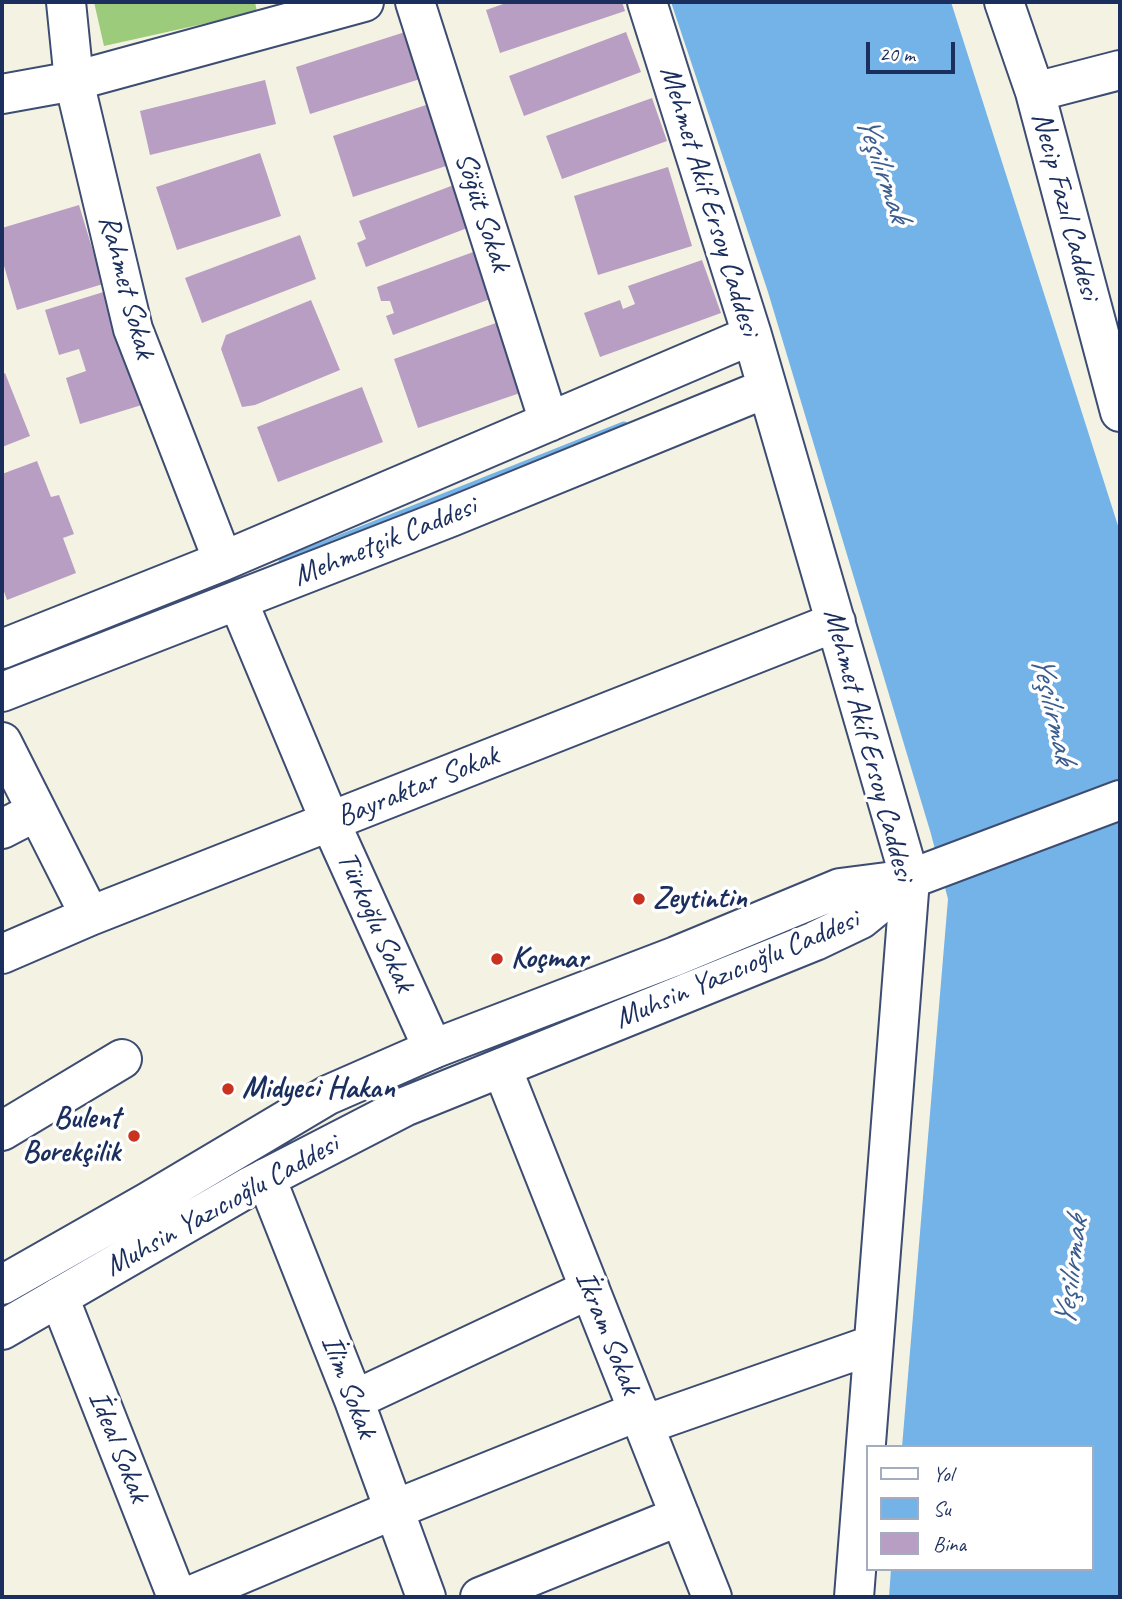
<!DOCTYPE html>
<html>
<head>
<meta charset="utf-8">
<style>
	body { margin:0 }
	#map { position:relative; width:1122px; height:1599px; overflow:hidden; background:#f4f2e2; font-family:Caveat,sans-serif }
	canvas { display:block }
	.frame { position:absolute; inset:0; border:4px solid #1b2f5e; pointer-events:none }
	.legend { position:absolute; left:866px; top:1445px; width:228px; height:126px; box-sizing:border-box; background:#fff; border:2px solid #a4acbf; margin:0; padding:9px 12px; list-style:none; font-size:21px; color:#1b2f5e }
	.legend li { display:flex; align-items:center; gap:14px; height:35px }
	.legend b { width:35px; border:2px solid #a4acbf }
	.scale { position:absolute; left:866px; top:42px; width:89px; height:32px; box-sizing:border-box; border:4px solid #1b2f5e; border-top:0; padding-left:9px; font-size:21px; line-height:24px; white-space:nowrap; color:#1b2f5e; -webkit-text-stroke:5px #fff; paint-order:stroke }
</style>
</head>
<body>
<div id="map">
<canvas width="1122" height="1599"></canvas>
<div class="frame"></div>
<ul class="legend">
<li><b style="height:9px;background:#fff"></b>Yol</li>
<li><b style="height:19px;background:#74b3e7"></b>Su</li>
<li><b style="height:19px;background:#b89ec3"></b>Bina</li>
</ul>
<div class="scale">20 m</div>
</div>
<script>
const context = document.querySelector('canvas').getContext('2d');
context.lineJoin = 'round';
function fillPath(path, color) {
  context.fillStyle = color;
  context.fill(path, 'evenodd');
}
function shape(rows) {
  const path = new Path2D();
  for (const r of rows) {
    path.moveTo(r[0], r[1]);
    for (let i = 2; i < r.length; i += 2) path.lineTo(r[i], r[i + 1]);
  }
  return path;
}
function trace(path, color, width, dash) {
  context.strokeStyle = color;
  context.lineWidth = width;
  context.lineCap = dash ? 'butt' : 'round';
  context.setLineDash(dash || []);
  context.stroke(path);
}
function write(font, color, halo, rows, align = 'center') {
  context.font = font + ' Caveat,sans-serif';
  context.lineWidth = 7;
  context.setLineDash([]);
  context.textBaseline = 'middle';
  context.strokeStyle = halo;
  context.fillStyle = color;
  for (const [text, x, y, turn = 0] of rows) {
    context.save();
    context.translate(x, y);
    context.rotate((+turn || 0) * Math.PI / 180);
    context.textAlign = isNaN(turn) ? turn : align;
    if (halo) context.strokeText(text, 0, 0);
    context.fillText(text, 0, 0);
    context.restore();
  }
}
fillPath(shape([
	[94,2,255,2,257,12,104,46]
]), '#9ccc7b');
fillPath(shape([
	[671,2,951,2,1120,532,1120,1597,889,1597,891,1569,1092,1569,1092,1447,902,1447,948,899,931,834,768,292]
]), '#74b3e7');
trace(shape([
	[283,562,624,426]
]), '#74b3e7', 9);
fillPath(shape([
	[509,2,622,2,625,11,500,53,486,10],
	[405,32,420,79,310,114,296,67],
	[626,32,641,72,524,116,509,76],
	[265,80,276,124,150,155,140,111],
	[652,98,667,141,562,179,546,136],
	[432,103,452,164,353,197,333,136],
	[260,153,281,216,177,250,156,187],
	[668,167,692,246,598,275,574,196],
	[459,183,475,225,366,267,357,243,366,239,359,221],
	[79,205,103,284,17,310,2,259,2,228],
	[300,235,316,279,202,323,185,278],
	[476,251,493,298,393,335,386,316,394,313,390,301,381,301,377,287],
	[702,260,721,313,600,357,584,313,620,300,623,309,635,304,628,286],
	[110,290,145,404,80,424,66,378,86,371,79,349,59,355,45,310],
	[311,300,340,370,255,405,242,407,221,349,226,335],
	[496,323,520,393,418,428,394,359],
	[5,373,30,436,2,447,2,375],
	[362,387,383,442,278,482,257,427],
	[37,461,51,497,59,495,74,534,63,538,76,573,7,600,2,586,2,474]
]), '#b89ec3');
const minor = shape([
	[66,2,74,81,133,329,223,561],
	[415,2,549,422],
	[647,2,752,335,910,879,854,1597],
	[1004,2,1035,92,1120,412],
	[1035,92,1120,70],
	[2,94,74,81,364,2],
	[238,601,332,826,433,1049],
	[2,649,223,561,752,335],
	[2,692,451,517,767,388],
	[2,742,90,916],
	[2,829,37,811],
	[2,954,90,916,836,622],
	[502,1068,712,1597],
	[2,1131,122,1059],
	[266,1178,354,1400,426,1597],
	[59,1297,177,1597],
	[354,1400,590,1289],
	[644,1425,872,1345],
	[187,1597,393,1510,639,1411],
	[480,1597,680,1516]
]);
const major = shape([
	[2,1285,148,1202,328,1095,433,1049,676,956,840,888,910,879,1120,800],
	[2,1330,249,1187,404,1107,815,941,861,919,910,879]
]);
trace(minor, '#3c4c72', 42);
trace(major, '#3c4c72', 42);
trace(minor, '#fff', 38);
trace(major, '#fff', 38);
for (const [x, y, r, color] of [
	[639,899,7,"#c8321e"],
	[497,959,7,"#c8321e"],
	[228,1089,7,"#c8321e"],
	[134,1136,7,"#c8321e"]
]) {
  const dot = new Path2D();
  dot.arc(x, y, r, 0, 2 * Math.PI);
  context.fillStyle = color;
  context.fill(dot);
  trace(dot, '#fff', 2.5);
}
write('30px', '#1b2f5e', '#fff', [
	["Mehmet Akif Ersoy Caddesi",709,201,73],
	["Necip Fazıl Caddesi",1065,206,75],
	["Söğüt Sokak",482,212,72],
	["Rahmet Sokak",126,287,75],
	["Mehmetçik Caddesi",385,542,-22],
	["Mehmet Akif Ersoy Caddesi",868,745,75],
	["Bayraktar Sokak",418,787,-22],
	["Türkoğlu Sokak",375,922,66],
	["Muhsin Yazıcıoğlu Caddesi",737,970,-23],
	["Muhsin Yazıcıoğlu Caddesi",222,1206,-29],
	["İkram Sokak",607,1333,68],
	["İlim Sokak",348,1387,69],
	["İdeal Sokak",118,1447,68]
]);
write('bold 30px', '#1b2f5e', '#fff', [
	["Zeytintin",653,899],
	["Koçmar",511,959],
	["Midyeci Hakan",242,1089],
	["Bulent",120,1119,"right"],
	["Borekçilik",120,1153,"right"]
], 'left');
write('italic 32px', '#3a5d8e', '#fff', [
	["Yeşilırmak",882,169,71],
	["Yeşilırmak",1052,709,77],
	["Yeşilırmak",1072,1272,-83]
]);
</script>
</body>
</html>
